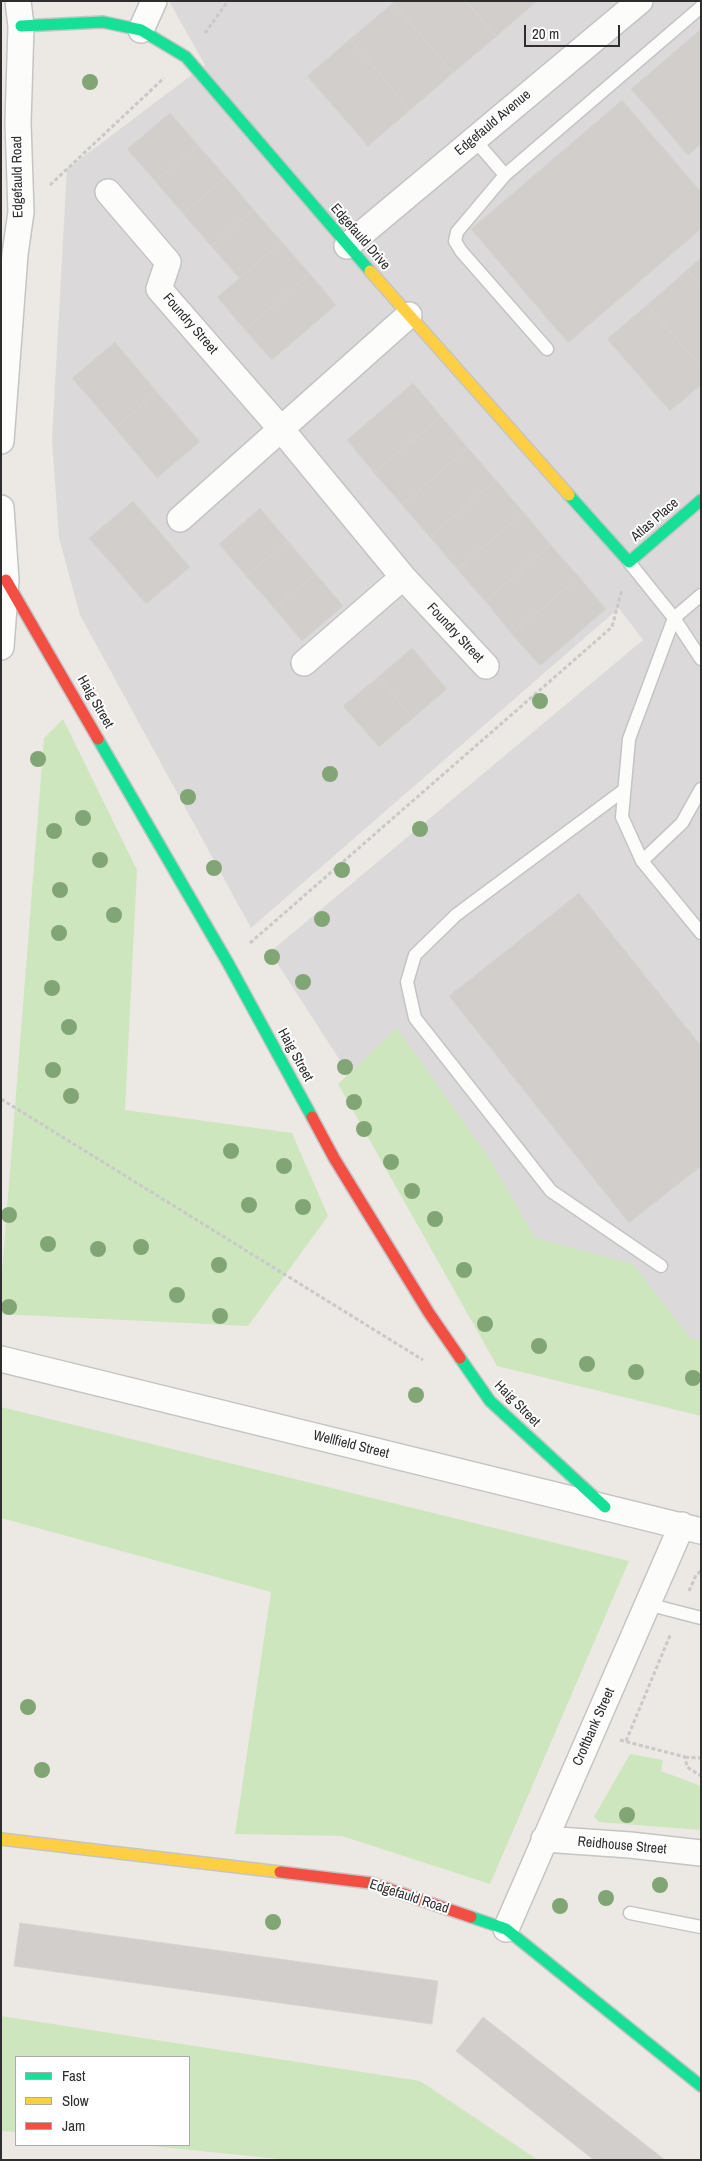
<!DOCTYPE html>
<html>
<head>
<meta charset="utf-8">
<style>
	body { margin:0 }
	#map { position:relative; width:702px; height:2161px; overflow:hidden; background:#ece8e4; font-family:"Archivo Narrow",sans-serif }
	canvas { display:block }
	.frame { position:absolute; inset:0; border:2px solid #2e2e2e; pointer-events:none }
	.legend { position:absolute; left:15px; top:2056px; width:175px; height:90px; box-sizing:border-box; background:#fff; border:1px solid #ababab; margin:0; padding:6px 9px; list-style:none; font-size:15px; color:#2e2e2e }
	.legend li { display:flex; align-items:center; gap:10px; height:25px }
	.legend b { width:25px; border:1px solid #ababab }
	.scale { position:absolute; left:524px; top:25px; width:96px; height:22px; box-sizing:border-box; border:2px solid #2e2e2e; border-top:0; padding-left:6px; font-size:15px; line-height:18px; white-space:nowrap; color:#2e2e2e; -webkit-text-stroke:4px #fff; paint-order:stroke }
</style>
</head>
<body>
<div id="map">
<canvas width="702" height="2161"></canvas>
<div class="frame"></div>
<ul class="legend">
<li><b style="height:6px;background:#16e098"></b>Fast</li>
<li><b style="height:6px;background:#ffcf43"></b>Slow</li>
<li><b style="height:6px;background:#f24e42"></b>Jam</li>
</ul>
<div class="scale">20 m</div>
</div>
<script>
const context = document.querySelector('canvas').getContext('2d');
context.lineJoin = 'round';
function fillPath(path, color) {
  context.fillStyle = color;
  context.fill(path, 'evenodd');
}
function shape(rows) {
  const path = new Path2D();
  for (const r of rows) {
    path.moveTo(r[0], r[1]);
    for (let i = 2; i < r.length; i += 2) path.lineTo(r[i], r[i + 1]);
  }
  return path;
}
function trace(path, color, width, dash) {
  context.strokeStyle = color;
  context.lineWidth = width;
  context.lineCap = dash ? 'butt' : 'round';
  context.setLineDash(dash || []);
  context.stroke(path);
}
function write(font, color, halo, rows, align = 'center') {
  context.font = font + ' "Archivo Narrow",sans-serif';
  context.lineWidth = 4;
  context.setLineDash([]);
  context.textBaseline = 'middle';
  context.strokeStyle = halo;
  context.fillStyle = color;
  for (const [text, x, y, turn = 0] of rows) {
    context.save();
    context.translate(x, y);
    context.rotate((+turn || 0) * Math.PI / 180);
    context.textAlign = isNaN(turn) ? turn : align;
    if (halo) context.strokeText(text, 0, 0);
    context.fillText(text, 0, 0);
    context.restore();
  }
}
fillPath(shape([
	[169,1,701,1,701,1371,505,1316,270,952,643,640,619,608,251,928,80,615,59,538,52,439,67,169,205,65]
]), '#dcd9db');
fillPath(shape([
	[63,719,137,870,125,1110,292,1133,328,1216,248,1326,1,1314,1,1285,44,738],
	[397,1028,489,1158,535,1238,633,1264,690,1338,701,1340,701,1416,497,1366,338,1084],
	[1,1407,629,1561,490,1884,342,1836,235,1834,271,1592,1,1518],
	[630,1754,663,1760,661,1771,701,1786,701,1830,599,1822,594,1817],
	[1,2016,420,2081,538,2160,289,2160,141,2145,189,2145,189,2057,16,2057,16,2132,1,2131]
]), '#cee6be');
const building = shape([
	[394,1,466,1,496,37,453,73,393,3,394,1],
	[466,1,537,1,496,37,466,1],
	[393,3,453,73,410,110,350,39,393,3],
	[701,29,701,144,688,155,631,89,701,29],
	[350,39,410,110,368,146,307,76,350,39],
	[622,100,701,192,701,229,568,343,471,229,622,100],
	[170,113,198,145,155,181,127,149,170,113],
	[198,145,226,177,183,214,155,181,198,145],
	[226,177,254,210,211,246,183,214,226,177],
	[254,210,282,242,239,278,211,246,254,210],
	[282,242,310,274,245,330,217,297,282,242],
	[701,258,701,286,687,270,701,258],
	[687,270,701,286,701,367,647,305,687,270],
	[310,274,336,305,272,360,245,330,310,274],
	[647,305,701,367,701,385,670,411,607,339,647,305],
	[115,342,157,392,115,428,72,378,115,342],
	[413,383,441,416,374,473,347,440,413,383],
	[157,392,200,442,157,478,115,428,157,392],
	[441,416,468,448,402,505,374,473,441,416],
	[468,448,496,480,430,537,402,505,468,448],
	[496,480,524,513,457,569,430,537,496,480],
	[133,501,190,567,146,604,89,538,133,501],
	[260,508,288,541,246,576,219,544,260,508],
	[524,513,551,545,485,601,457,569,524,513],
	[288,541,316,574,274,608,246,576,288,541],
	[551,545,579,577,512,634,485,601,551,545],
	[316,574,343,606,302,641,274,608,316,574],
	[579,577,606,609,540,666,512,634,579,577],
	[412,648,447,689,413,718,378,677,412,648],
	[378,677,413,718,379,747,343,706,378,677],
	[579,893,701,1046,701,1166,629,1223,449,996,579,893],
	[20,1923,438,1981,432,2024,14,1966,20,1923],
	[483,2017,665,2160,594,2160,456,2051,483,2017]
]);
fillPath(building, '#d1cecb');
trace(building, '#d7d4d0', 1);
const lane = shape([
	[474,139,505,175],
	[547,349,461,251,455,241,457,232,505,175,701,7],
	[629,562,674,618,701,659],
	[701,595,674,618,629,739,622,817,642,861,701,933],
	[624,790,456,915,415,955,407,982,415,1018,551,1191,661,1266],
	[642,861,682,823,701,789],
	[647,1604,701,1618],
	[630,1913,701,1927]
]);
const street = shape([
	[141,30,154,1],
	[108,192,168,262,159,289,281,429,403,577,486,666],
	[347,246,640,1],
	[1,441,15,254,21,212,18,123,21,26,18,1],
	[1,508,6,580,1,647],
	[180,519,409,315],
	[304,663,403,577],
	[1,1359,701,1531],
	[544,1839,630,1845,701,1853],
	[506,1929,682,1525]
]);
const fast = shape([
	[21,26,103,22,141,30,186,57,370,271],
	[569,495,629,562,701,500],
	[98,739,228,963,312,1117],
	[460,1358,490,1401,605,1507],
	[471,1917,506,1929,701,2086]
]);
const slow = shape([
	[370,271,569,495],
	[1,1839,280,1872]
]);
const jam = shape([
	[6,580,98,739],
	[312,1117,334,1158,429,1313,460,1358],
	[280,1872,371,1883,471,1917]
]);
trace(lane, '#c5c4c5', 15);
trace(street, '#c5c4c5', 28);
trace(fast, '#c5c4c5', 14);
trace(slow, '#c5c4c5', 14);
trace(jam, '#c5c4c5', 14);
trace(shape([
	[205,33,228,1],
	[50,185,164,78],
	[250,943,612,627,622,589],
	[1,1099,423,1360],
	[689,1591,696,1575,701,1571],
	[620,1740,685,1757,687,1767,701,1776],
	[626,1741,671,1633],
	[685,1757,701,1758]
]), '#c9c9c8', 3, [4, 2.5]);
trace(lane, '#fcfcfb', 12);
trace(street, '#fcfcfb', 25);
trace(fast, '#16e098', 11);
trace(slow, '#ffcf43', 11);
trace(jam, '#f24e42', 11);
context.fillStyle = '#82a575';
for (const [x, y] of [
	[90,82],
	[540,701],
	[38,759],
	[330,774],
	[188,797],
	[83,818],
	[420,829],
	[54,831],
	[100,860],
	[214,868],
	[342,870],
	[60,890],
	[114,915],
	[322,919],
	[59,933],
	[272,957],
	[303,982],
	[52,988],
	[69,1027],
	[345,1067],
	[53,1070],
	[71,1096],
	[354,1102],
	[364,1129],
	[231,1151],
	[391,1162],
	[284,1166],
	[412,1191],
	[249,1205],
	[303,1207],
	[9,1215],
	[435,1219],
	[48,1244],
	[141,1247],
	[98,1249],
	[219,1265],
	[464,1270],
	[177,1295],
	[9,1307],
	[220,1316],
	[485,1324],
	[539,1346],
	[587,1364],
	[636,1372],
	[693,1378],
	[416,1395],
	[28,1707],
	[42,1770],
	[627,1815],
	[660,1885],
	[606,1898],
	[560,1906],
	[273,1922]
]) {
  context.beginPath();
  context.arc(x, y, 8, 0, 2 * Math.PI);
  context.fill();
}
write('14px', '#2e2e2e', '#fff', [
	["Edgefauld Avenue",493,123,-40],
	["Edgefauld Road",18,177,-91],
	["Edgefauld Drive",360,237,49],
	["Foundry Street",190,324,49],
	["Atlas Place",655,520,-41],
	["Foundry Street",455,633,47],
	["Haig Street",95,702,60],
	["Haig Street",295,1055,61],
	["Haig Street",517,1404,45],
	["Wellfield Street",351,1445,14],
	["Croftbank Street",594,1727,-66],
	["Reidhouse Street",622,1846,5],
	["Edgefauld Road",409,1897,18]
]);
</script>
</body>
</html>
